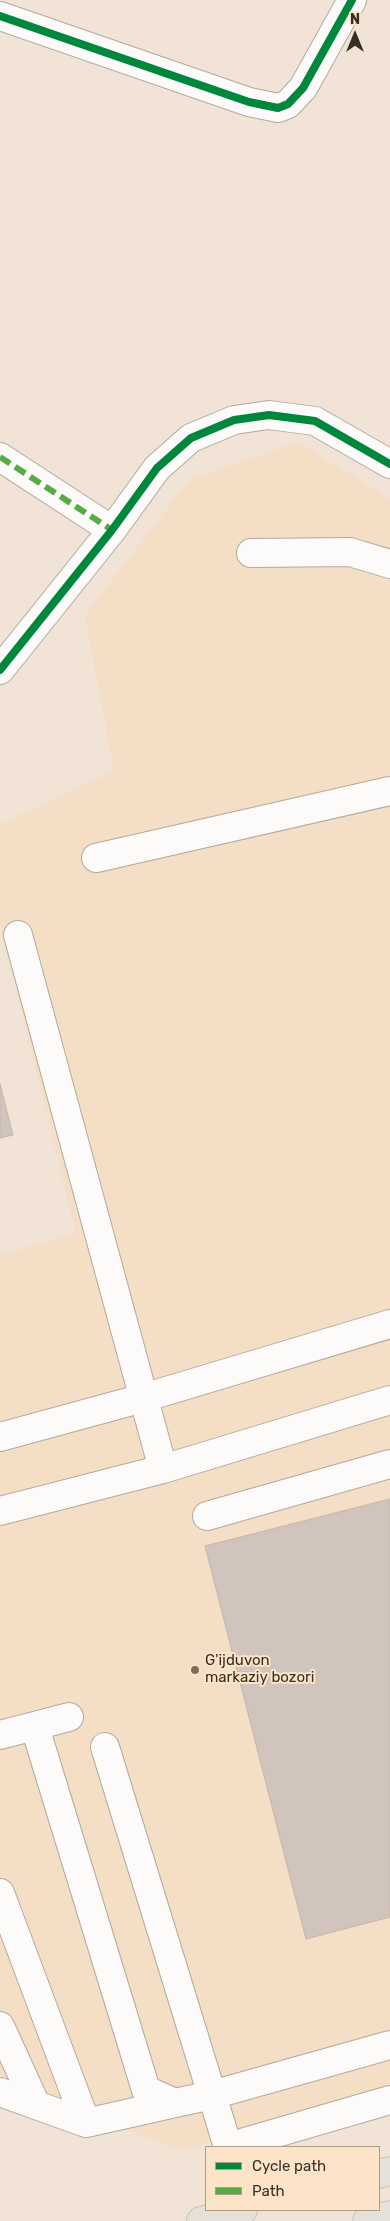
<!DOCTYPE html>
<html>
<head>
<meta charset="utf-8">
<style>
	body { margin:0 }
	#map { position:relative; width:390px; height:2221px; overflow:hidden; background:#f1e3d5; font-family:Rubik,sans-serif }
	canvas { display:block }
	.legend { position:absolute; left:205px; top:2146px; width:175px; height:65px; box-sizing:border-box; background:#fde4c9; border:1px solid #ae9c87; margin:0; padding:6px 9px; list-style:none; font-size:15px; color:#382f24 }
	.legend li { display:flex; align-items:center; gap:10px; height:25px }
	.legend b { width:25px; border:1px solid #ae9c87 }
	.north { position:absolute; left:330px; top:10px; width:50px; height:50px; -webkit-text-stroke:4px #fde4c9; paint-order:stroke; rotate:0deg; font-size:14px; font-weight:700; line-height:20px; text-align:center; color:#382f24 }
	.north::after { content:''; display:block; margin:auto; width:18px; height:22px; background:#382f24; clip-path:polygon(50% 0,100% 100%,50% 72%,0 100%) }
</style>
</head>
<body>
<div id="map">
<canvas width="390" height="2221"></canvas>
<ul class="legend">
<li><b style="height:6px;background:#00873e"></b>Cycle path</li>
<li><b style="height:6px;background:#55ab44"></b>Path</li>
</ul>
<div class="north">N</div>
</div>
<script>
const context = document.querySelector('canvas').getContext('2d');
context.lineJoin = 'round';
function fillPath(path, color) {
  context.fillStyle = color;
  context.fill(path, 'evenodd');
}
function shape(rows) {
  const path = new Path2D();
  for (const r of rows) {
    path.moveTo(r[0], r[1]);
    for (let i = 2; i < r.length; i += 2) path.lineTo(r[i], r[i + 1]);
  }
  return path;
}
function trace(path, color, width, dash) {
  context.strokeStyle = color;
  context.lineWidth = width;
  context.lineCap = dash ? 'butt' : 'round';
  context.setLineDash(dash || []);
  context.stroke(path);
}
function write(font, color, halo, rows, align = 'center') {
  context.font = font + ' Rubik,sans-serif';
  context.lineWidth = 4;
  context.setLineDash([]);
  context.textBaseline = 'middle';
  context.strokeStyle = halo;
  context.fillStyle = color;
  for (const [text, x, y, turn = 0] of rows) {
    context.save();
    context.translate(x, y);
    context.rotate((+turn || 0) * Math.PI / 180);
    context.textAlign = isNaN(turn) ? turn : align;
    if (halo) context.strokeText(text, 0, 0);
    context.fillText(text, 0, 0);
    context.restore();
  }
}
fillPath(shape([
	[298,442,390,499,390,2096,181,2150,0,2084,0,1255,76,1233,0,925,0,824,114,771,85,615,190,479]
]), '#f5dec6');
const building = shape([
	[0,1084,13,1135,0,1138,0,1084],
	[390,1499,390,1917,306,1939,205,1546,390,1499]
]);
fillPath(building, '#d1c4bc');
trace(building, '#c3b6ad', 1);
const minor = shape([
	[0,16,249,102,278,108,288,104,303,88,352,0],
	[0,457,112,530],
	[251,553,350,552,390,564],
	[0,670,112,530,157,468,191,438,234,420,269,415,315,421,390,464],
	[96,858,390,791],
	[18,935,163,1469],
	[0,1437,143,1398,390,1324],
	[0,1511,163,1469,390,1400],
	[207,1516,390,1464],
	[35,1727,146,2090,175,2103,212,2095,390,2045],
	[0,1735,69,1717],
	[105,1747,228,2147],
	[0,1893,86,2123],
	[0,2026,36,2105],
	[0,2092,86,2123,175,2103],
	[228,2147,390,2100]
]);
const major = shape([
	[379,2174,390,2171],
	[201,2221,243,2210],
	[367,2221,390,2215]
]);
trace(minor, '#b3a89d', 30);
trace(major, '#cbc3bc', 30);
trace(minor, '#fdfbf9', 28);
trace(major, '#e5e1d9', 28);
trace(shape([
	[0,457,112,530]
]), '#55ab44', 6, [12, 6]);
trace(shape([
	[0,16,249,102,278,108,288,104,303,88,352,0],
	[0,670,112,530,157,468,191,438,234,420,269,415,315,421,390,464]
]), '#00873e', 8);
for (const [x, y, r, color] of [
	[195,1670,5,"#796e62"]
]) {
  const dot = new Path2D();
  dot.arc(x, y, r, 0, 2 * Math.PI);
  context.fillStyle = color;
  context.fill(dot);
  trace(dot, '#fde4c9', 2);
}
write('15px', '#382f24', '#fde4c9', [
	["G'ijduvon",205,1661],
	["markaziy bozori",205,1678]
], 'left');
</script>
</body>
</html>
